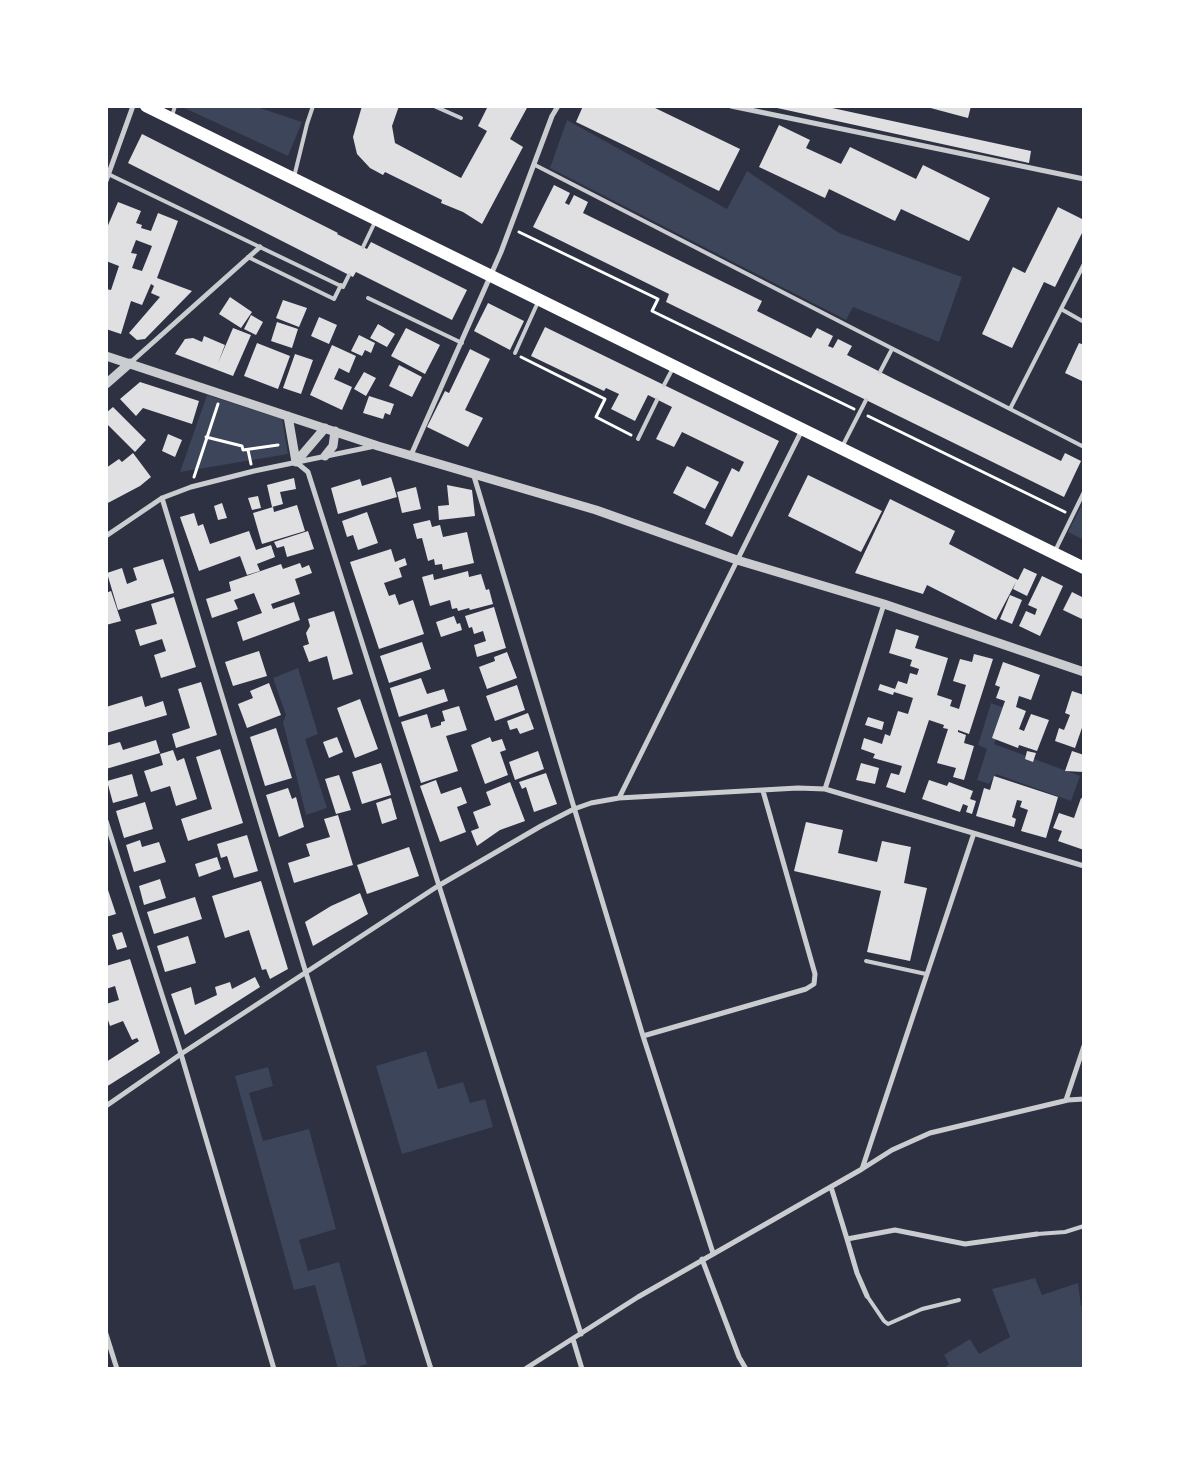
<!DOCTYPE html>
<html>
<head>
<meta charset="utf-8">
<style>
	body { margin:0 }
	#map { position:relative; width:1190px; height:1475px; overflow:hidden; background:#2d3142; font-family:Barlow,sans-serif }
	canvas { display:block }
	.frame { position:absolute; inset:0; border:108px solid #fff; pointer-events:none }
</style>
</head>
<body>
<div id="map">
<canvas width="1190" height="1475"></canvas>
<div class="frame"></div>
</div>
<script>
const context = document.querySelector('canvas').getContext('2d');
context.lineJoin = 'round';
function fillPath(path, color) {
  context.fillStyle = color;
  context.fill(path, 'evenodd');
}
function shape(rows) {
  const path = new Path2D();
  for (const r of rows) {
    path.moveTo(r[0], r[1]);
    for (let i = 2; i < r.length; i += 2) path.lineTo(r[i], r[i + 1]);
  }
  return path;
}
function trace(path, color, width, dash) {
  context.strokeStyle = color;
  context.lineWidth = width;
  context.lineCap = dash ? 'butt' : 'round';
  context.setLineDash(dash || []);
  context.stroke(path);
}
fillPath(shape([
	[180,106,254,106,302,122,288,156],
	[567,120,727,209,747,171,839,233,962,277,939,342,853,307,846,320,550,168],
	[207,395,282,419,288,454,180,472],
	[1084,501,1084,540,1068,532],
	[298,668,318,734,305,739,327,808,306,815,283,722,286,715,273,678],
	[991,703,1007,709,994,744,1080,776,1071,801,996,774,989,784,977,780,987,749,978,745],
	[426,1051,438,1089,463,1082,470,1103,485,1099,493,1127,402,1154,376,1066],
	[268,1067,273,1086,249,1093,263,1141,309,1129,336,1229,299,1240,308,1271,339,1262,367,1364,350,1369,338,1369,315,1285,294,1290,235,1076],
	[1035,1278,1042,1295,1078,1283,1081,1306,1084,1306,1084,1369,943,1369,949,1364,944,1355,970,1339,979,1354,1010,1337,992,1289]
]), '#3c4559');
fillPath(shape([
	[362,106,399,106,392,126,395,143,461,178,487,131,478,126,488,106,528,106,510,139,523,147,482,224,463,212,441,203,442,200,385,172,383,175,370,168,357,154,353,137],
	[583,106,651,106,740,149,719,191,576,122],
	[768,106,823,106,1031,151,1029,163],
	[923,106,971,106,968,118],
	[779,125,810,140,806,148,841,164,850,147,916,179,923,165,990,198,969,241,901,209,895,221,829,189,825,198,759,167],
	[142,134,338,233,337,234,367,249,371,242,467,290,452,320,356,272,353,277,128,163],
	[554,185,570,193,565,203,569,205,574,195,588,202,583,213,762,301,757,311,811,338,817,328,833,336,828,346,833,348,838,339,852,346,847,355,894,379,1061,461,1065,453,1081,461,1064,497,666,302,669,294,533,227],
	[118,202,141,211,136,223,142,225,141,228,151,231,158,213,178,221,157,278,192,291,145,339,137,340,129,333,160,297,151,293,154,286,151,284,142,305,131,301,121,334,106,329,106,289,111,290,119,266,106,261,106,230],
	[136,240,152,246,142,271,132,268,137,254,131,253],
	[1058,207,1084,220,1084,229,1055,287,1044,282,1012,348,982,334,1013,267,1025,273],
	[230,297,252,312,241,328,219,314],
	[283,300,307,308,299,327,276,318],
	[488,303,524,321,510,350,474,331],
	[251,315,263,322,256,335,244,329],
	[319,317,337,325,329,344,311,336],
	[277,322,298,329,292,348,271,341],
	[378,324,395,334,387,347,370,338],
	[545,327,779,441,732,537,705,524,732,468,739,472,744,462,682,432,674,447,656,439,672,407,648,395,635,421,611,409,619,394,606,388,604,391,531,356],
	[233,328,251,335,233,376,175,354,185,339,193,338,202,342,204,336,225,345,218,363],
	[406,328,440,345,425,374,391,356],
	[359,335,375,343,371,353,365,350,362,356,351,351],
	[257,343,290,356,278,389,244,376],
	[1079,343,1084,345,1084,382,1065,373],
	[332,345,356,356,349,373,339,368,334,379,352,387,342,410,310,395],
	[470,349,490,359,465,410,483,418,468,447,427,427,445,391,449,393],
	[295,354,313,360,301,394,283,388],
	[399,365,422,377,412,397,389,386],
	[364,372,376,378,366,396,354,389],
	[140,382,199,401,192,424,143,408,136,416,120,399],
	[369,396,394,404,390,415,385,413,383,419,363,413],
	[113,407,146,440,135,452,106,423,106,413],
	[168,434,182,440,175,457,162,451],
	[133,453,151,477,140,486,106,504,106,468,119,459,122,462],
	[687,466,719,482,705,509,673,493],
	[808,475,882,511,861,552,788,516],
	[391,477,397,497,338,514,331,488,360,479,362,486],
	[294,478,296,489,280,492,283,504,272,507,267,485],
	[447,485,472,490,475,516,439,520,438,506,449,505],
	[416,487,421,509,402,513,397,492],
	[258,496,261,508,252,510,248,498],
	[890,499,955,531,949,544,1018,580,1024,568,1037,574,1027,596,1013,589,1016,582,996,620,927,585,923,594,855,573],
	[222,503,227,518,218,520,214,506],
	[297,505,305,531,262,544,253,513,273,507,274,512],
	[367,512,378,543,358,550,353,535,347,537,342,521],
	[194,513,198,526,203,524,210,544,249,531,256,550,271,545,275,557,257,564,260,571,247,575,240,556,199,571,180,517],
	[430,520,432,527,440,525,443,537,467,532,474,563,443,570,442,564,435,565,434,559,428,561,422,538,417,539,413,524],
	[308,531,314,549,287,557,284,546,277,548,274,542],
	[391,549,395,562,405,558,407,565,399,568,402,577,384,583,389,596,395,594,399,605,413,600,424,634,379,649,350,562],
	[163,559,174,593,118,610,107,573,122,568,127,584,137,580,133,568],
	[300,563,302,568,309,565,312,573,295,579,300,594,271,604,273,609,294,602,300,620,243,641,237,622,262,613,254,593,234,600,238,609,212,618,206,599,231,591,229,582,281,564,283,569],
	[468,571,469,577,481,574,486,590,489,589,493,604,470,610,469,608,458,611,457,608,452,609,450,600,430,606,422,577,433,574,434,580],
	[1042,576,1063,586,1040,636,1019,626,1026,611,1035,615,1037,609,1028,605],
	[111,591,121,621,106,625,106,593],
	[1072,592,1084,598,1084,620,1063,610],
	[1010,595,1022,600,1012,624,1000,619],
	[174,597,196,667,161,678,154,655,166,651,162,639,140,646,135,630,157,624,151,604],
	[494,607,506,648,477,657,474,645,486,641,483,631,474,634,472,627,469,628,465,616],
	[334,611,353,674,333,680,327,656,309,662,303,646,309,644,306,633,310,626,308,619],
	[454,616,457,624,460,623,462,630,441,637,436,622],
	[896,629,919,636,915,648,948,658,937,695,952,700,950,706,959,709,966,685,953,681,960,659,972,662,974,654,993,659,969,734,958,730,958,732,966,735,964,743,974,746,964,780,953,777,956,768,937,763,948,729,943,728,944,725,929,720,905,793,886,787,891,773,899,775,902,766,873,758,875,754,861,749,864,738,882,744,885,734,890,736,898,711,908,714,913,698,894,692,893,695,878,690,880,684,895,689,898,681,907,684,910,673,917,675,919,669,910,666,912,660,889,653],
	[422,642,431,669,389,683,380,656],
	[259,651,267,676,233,686,225,662],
	[507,652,517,678,487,689,479,667,495,661,494,657],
	[1003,662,1040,675,1031,700,1019,696,1016,707,1026,711,1019,729,1024,731,1031,714,1049,720,1037,751,1019,745,1018,748,992,738,1005,701,996,698,1000,687,995,685],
	[421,678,427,694,444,689,448,701,399,717,390,688],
	[201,682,217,735,176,748,172,734,190,728,178,689],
	[269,683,281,715,247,728,238,704,253,698,250,691],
	[517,685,525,710,495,721,486,696],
	[1072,691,1084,695,1084,722,1075,748,1055,741,1059,728,1064,730,1070,715,1065,713],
	[142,696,145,707,163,701,167,715,106,733,106,707],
	[360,699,378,749,355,758,337,708],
	[459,706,467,730,446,736,458,771,421,783,401,722,427,714,431,728,441,725,441,722,445,721,442,711],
	[528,713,534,729,520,734,517,728,510,730,507,721],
	[868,717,884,722,882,730,865,725],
	[276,728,292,778,265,786,250,737],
	[337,737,343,752,329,758,323,742],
	[490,737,492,742,502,739,506,750,500,752,508,775,485,784,471,745],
	[156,740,160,753,106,769,106,746,120,742,123,750],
	[220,749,243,823,188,841,181,819,212,809,196,757],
	[173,750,177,761,184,758,197,799,176,806,170,786,151,792,144,771,163,765,160,754],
	[538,751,544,769,515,780,509,762],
	[1027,751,1036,753,1033,762,1025,759],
	[1072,751,1084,755,1084,772,1065,771],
	[381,763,391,795,362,804,352,772],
	[861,763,879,768,875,784,856,780],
	[546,773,557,804,534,812,526,787,522,789,519,782],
	[132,774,138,796,113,803,107,781],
	[339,775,351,810,336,814,325,779],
	[994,776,1058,797,1046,838,1021,831,1028,810,1020,807,1022,801,1017,800,1012,817,1016,819,1014,827,976,816,984,788,990,790],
	[436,780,441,794,461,787,467,803,457,807,466,832,440,842,420,786],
	[929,780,947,786,949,782,973,791,970,799,976,801,972,814,966,812,968,806,963,804,960,812,922,799],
	[510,782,525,821,500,830,477,846,471,831,479,828,473,812,491,805,486,792],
	[288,788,292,799,296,797,304,827,279,837,266,795],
	[391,798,397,819,382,824,376,803],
	[1081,798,1084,799,1084,850,1058,841,1062,831,1053,828,1059,813,1074,818],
	[145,802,153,829,124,838,116,811],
	[338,815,353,865,294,883,288,863,310,856,306,844,330,837,324,819],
	[806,822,843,830,838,853,877,862,882,841,911,847,904,883,927,888,910,961,867,952,881,891,794,871],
	[247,835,258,871,234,878,227,856,221,858,217,844],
	[140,840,142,847,159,842,166,862,134,872,126,845],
	[409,847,419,876,367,894,357,865],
	[217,857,221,869,199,877,195,864],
	[160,879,166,898,144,905,139,886],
	[261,881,288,969,270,979,266,969,262,970,249,930,225,938,212,896],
	[106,884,116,914,106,917],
	[360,893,368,914,313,946,305,922,331,906],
	[195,897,202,919,154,934,147,912],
	[122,932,127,947,117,950,112,935],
	[188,936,196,963,165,972,157,946],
	[130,959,160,1053,106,1087,106,1062,139,1041,137,1038,132,1040,123,1021,110,1026,106,1014,106,1004,119,1000,115,986,106,989,106,966],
	[255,977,260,987,185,1035,171,994,191,987,195,1005,217,995,215,987,230,982,232,989]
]), '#e0e0e3');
trace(shape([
	[519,232,658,299,652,311,854,409],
	[521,357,605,399,596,417,631,435],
	[868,416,1065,512],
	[206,437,242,446,243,450,278,445],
	[248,450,251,464],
	[194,477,218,404]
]), '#fff', 3);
trace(shape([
	[434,106,461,118],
	[172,116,175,106],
	[535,165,1084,447],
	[106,173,343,287,349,275],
	[294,177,307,124,313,106],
	[363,247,375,222],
	[248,257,334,299,341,285],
	[368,298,462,343],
	[1061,309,1084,322],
	[515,353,538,302],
	[880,372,892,349],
	[664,385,673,368],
	[1010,409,1084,264],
	[638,439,657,400],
	[842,447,866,400],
	[1055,551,1084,492],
	[866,961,926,974],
	[1037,1234,1065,1232,1084,1226],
	[867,1296,884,1321,888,1324,922,1309,959,1300]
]), '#caccd0', 4);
trace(shape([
	[731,106,1084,179],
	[106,181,133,106],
	[130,363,260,247],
	[411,455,501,252,552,116,558,106],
	[296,462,308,472,581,1334],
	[473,473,643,1036,713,1253],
	[162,498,306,973,431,1369],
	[106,536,162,498,191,487,254,471,375,446],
	[825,789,884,604],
	[619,798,802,430],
	[106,821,181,1054,274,1369],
	[643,1036,806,989,814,984,815,974,763,791],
	[1066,1100,1084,1046],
	[106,1106,181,1054,438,886,541,826,574,809,591,803,619,798,798,788,825,789,1084,866],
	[862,1169,974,833],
	[831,1187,847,1239,895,1230,965,1244,1037,1234],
	[847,1239,857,1273,867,1296],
	[702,1259,739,1357,746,1369],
	[106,1334,117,1369],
	[573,1339,582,1369],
	[525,1369,638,1297,862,1169,892,1150,930,1133,1068,1100,1084,1099]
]), '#caccd0', 5);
trace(shape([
	[106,356,378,446,596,510,737,560,884,604,1084,672],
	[106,384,130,363],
	[288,416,296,462],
	[325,456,333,446,335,431],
	[296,462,325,428]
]), '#caccd0', 9);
trace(shape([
	[146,106,1084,568]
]), '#fff', 12);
</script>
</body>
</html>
